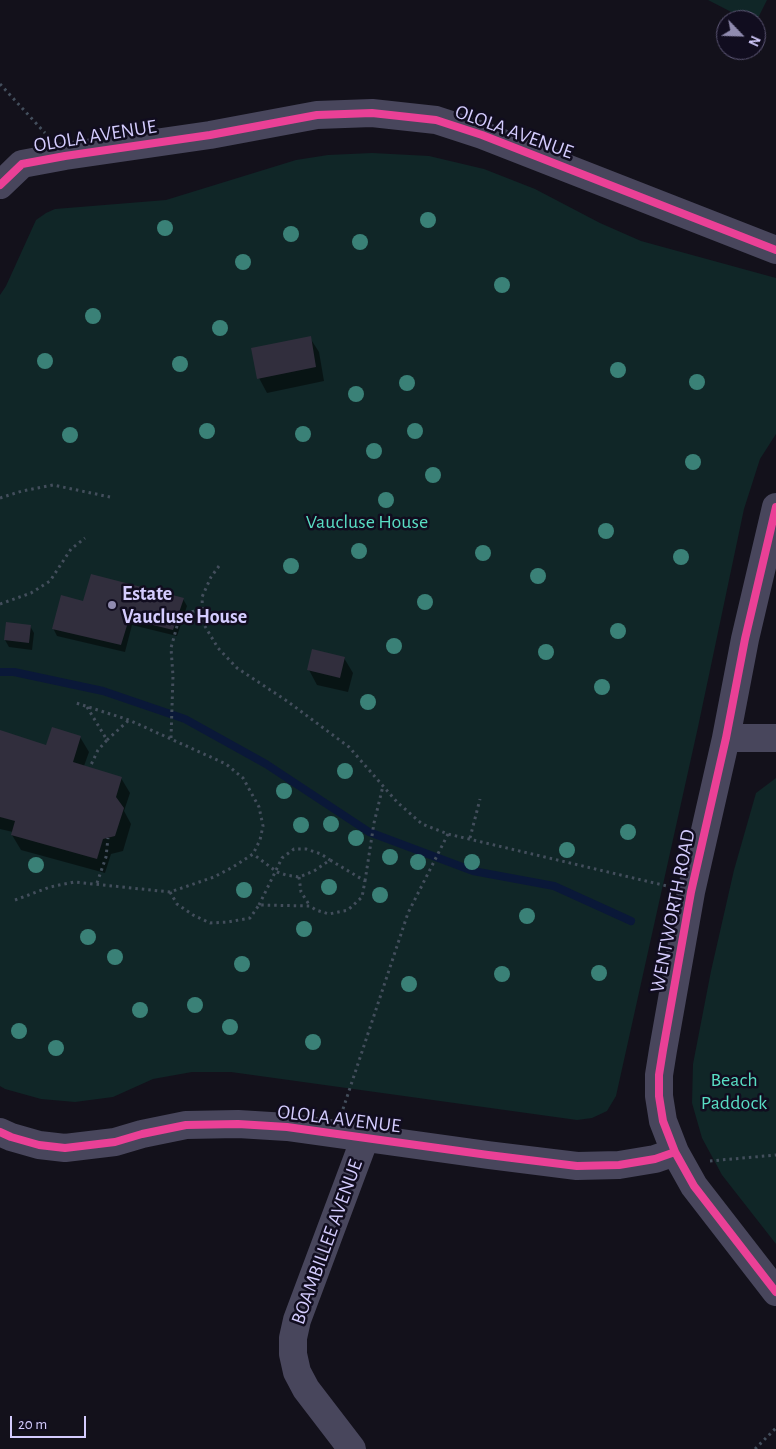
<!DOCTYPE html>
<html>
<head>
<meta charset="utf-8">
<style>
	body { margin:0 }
	#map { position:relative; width:776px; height:1449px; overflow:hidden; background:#13111b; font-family:"Alegreya Sans",sans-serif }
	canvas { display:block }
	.north { position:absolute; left:716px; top:10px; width:50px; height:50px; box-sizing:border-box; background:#110d1f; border:1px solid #5f5978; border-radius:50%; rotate:114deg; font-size:14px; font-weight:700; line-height:20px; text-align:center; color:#d4ccfe }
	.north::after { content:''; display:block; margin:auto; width:18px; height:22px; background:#908baf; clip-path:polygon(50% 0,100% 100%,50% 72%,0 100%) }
	.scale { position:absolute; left:10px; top:1416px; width:76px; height:22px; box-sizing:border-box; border:2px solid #d4ccfe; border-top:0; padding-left:6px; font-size:15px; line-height:18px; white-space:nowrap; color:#d4ccfe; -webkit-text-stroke:4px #110d1f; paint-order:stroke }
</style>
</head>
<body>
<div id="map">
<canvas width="776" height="1449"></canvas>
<div class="north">N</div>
<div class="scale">20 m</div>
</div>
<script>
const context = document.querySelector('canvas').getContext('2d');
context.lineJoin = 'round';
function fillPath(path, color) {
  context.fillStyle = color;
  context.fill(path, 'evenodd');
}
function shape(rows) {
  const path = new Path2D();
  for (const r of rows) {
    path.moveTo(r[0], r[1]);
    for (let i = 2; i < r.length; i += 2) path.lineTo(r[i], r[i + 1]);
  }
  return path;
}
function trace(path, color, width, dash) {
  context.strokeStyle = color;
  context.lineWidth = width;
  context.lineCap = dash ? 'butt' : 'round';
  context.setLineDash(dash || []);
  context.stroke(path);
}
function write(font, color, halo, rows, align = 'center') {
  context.font = font + ' "Alegreya Sans",sans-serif';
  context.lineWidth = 5;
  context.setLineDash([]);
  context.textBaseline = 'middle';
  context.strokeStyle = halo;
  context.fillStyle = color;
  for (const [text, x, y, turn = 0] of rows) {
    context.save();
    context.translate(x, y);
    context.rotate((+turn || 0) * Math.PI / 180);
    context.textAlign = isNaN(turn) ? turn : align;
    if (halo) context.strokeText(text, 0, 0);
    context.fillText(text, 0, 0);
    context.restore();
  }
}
fillPath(shape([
	[708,0,767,0,756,22,756,20,747,20],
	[372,153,429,156,484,169,535,189,600,223,641,241,776,278,776,434,760,459,744,509,698,727,616,1096,607,1111,592,1118,577,1120,231,1072,192,1072,153,1079,113,1097,75,1102,41,1099,5,1089,0,1086,0,295,6,286,36,220,46,213,55,209,166,200,296,160,328,155],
	[776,778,776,1244,722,1175,702,1138,692,1103,693,1064,711,971,734,870,756,793]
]), '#102627');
fillPath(shape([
	[310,338,319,352,324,381,267,393,259,378],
	[183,599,187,606,177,636,132,625,125,652,57,636,53,628,83,602],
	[7,623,30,626,34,633,32,650,9,647,5,640],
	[344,658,353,673,348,692,317,685,309,670],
	[0,734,47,746,80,737,89,752,84,766,121,778,130,793,124,811,131,824,123,851,111,854,105,873,21,850,12,835,13,832,0,829]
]), '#0007');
trace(shape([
	[0,672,14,672,103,691,185,719,266,764,369,832,473,871,554,886,631,921]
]), '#0a1838', 8);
fillPath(shape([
	[311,336,316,367,257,379,251,348],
	[91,574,184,598,173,630,129,619,121,645,52,629,61,595,83,601],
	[6,622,31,625,29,643,4,640],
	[312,649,345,657,340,678,307,670],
	[52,727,81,736,73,762,122,777,116,797,124,808,115,836,103,839,97,859,11,835,15,821,0,817,0,730,46,745]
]), '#312e3d');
trace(shape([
	[0,84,45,133],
	[0,498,22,491,53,485,110,497],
	[219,566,211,577,202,597,203,623,218,648,237,668,287,701,349,747,397,802,422,824,448,834,667,886],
	[0,604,31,593,50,581,71,549,85,538],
	[87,707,107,740,98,750,90,767],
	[171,738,173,676,171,648,180,615,202,609],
	[107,740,129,720],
	[470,838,480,799],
	[299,877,301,892,310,906],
	[365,881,374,823,383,786],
	[97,883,106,857,108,838],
	[170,892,177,904,193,915,210,923,228,922,250,918,259,905,310,906,316,910,329,914,348,910,362,897,365,881,330,860,314,871,299,877,286,875,277,872,253,854],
	[15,900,50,887,74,882,170,892,214,877,233,867,253,854,260,840,263,826,259,807,243,778,226,764,129,720,76,703],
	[259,905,282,858,294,849,306,849,321,854,330,860],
	[343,1109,408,913,448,834],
	[710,1161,776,1155],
	[755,1449,776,1428]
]), '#434e5c', 3, [2.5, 4]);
trace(shape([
	[0,185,22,164,65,156,210,135,317,115,372,113,436,120,482,135,776,250],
	[776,507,745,639,726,738,691,892,663,1050,659,1075,659,1096,663,1121,675,1152,694,1186,776,1292],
	[726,738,776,738],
	[0,1132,11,1137,39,1145,65,1148,115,1142,142,1134,186,1125,238,1124,287,1127,488,1155,577,1166,619,1165,655,1159,675,1152],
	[352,1449,306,1389,297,1372,293,1354,293,1338,297,1320,365,1138]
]), '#48465c', 28);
trace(shape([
	[0,185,22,164,65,156,210,135,317,115,372,113,436,120,482,135,776,250],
	[776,507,745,639,726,738,691,892,663,1050,659,1075,659,1096,663,1121,675,1152,694,1186,776,1292],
	[0,1132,11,1137,39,1145,65,1148,115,1142,142,1134,186,1125,238,1124,287,1127,488,1155,577,1166,619,1165,655,1159,675,1152]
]), '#ea4096', 8);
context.fillStyle = '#3a8177';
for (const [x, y] of [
	[428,220],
	[165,228],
	[291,234],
	[360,242],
	[243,262],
	[502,285],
	[93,316],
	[220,328],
	[45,361],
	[180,364],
	[618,370],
	[697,382],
	[407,383],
	[356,394],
	[207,431],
	[415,431],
	[303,434],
	[70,435],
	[374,451],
	[693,462],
	[433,475],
	[386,500],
	[606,531],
	[359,551],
	[483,553],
	[681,557],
	[291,566],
	[538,576],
	[425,602],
	[618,631],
	[394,646],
	[546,652],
	[602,687],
	[368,702],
	[345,771],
	[284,791],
	[331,824],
	[301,825],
	[628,832],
	[356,838],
	[567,850],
	[390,857],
	[418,862],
	[472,862],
	[36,865],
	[329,887],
	[244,890],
	[380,895],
	[527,916],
	[304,929],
	[88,937],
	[115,957],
	[242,964],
	[599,973],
	[502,974],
	[409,984],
	[195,1005],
	[140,1010],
	[230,1027],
	[19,1031],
	[313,1042],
	[56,1048]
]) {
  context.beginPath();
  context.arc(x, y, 8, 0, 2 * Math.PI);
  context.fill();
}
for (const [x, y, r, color] of [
	[112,605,5,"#908baf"]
]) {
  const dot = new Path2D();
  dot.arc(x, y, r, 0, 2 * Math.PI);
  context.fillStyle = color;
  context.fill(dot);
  trace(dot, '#110d1f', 2);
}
write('20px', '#d4ccfe', '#110d1f', [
	["OLOLA AVENUE",514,132,20],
	["OLOLA AVENUE",95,136,-9],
	["WENTWORTH ROAD",673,911,-79],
	["OLOLA AVENUE",339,1119,7],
	["BOAMBILLEE AVENUE",327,1242,-70]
]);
write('20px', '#59ddc3', '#110d1f', [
	["Vaucluse House",367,522],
	["Beach",734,1080],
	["Paddock",734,1103]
]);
write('bold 20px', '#d4ccfe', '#110d1f', [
	["Estate",122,594],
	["Vaucluse House",122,617]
], 'left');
</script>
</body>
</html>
